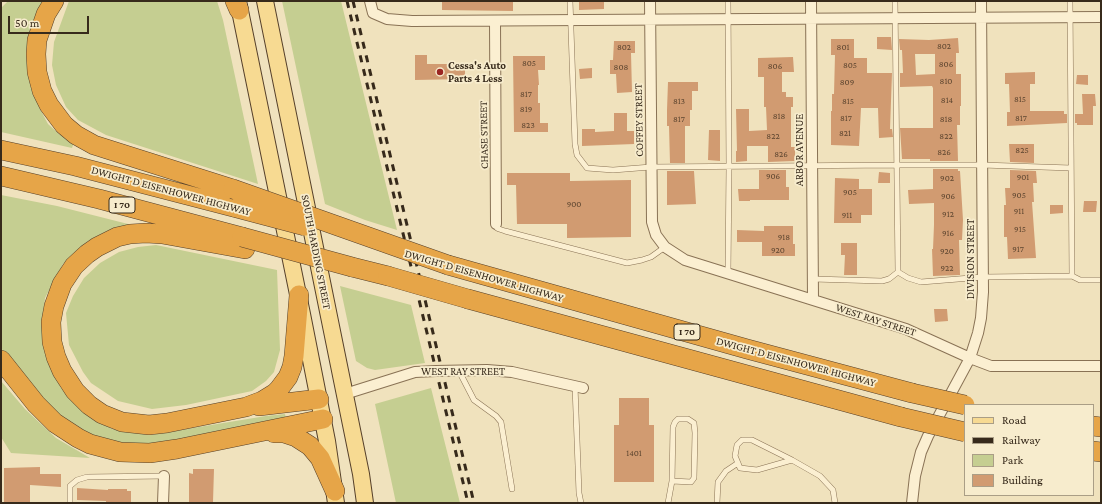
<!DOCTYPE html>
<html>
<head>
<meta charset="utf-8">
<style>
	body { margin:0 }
	#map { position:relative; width:1102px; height:504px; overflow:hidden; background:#f0e2bd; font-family:"Crimson Pro",serif }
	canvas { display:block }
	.frame { position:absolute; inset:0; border:2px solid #372a1b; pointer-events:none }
	.legend { position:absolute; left:964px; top:404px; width:130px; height:92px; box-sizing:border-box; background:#f7eccd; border:1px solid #aa9e86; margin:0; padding:5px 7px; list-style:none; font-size:12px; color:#372a1b }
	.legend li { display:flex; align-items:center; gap:8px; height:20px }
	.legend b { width:20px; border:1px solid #aa9e86 }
	.scale { position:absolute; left:8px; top:16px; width:81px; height:18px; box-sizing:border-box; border:2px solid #372a1b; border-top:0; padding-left:5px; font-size:12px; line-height:14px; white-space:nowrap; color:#372a1b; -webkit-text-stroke:3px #f7eccd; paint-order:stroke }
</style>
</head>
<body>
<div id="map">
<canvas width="1102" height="504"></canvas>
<div class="frame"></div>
<ul class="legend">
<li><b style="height:5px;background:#f7da92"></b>Road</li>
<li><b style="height:5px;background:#372a1b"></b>Railway</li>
<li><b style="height:11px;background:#c5ce91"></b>Park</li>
<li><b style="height:11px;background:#d19b71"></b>Building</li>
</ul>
<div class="scale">50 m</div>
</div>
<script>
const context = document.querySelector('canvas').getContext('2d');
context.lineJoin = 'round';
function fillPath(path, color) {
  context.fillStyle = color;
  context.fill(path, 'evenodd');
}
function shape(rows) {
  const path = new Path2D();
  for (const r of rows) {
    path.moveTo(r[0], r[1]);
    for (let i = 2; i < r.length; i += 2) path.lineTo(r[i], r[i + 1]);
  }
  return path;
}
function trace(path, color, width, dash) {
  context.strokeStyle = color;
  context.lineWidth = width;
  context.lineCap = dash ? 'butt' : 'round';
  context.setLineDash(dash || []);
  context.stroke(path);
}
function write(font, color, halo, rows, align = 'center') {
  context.font = font + ' "Crimson Pro",serif';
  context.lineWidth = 3.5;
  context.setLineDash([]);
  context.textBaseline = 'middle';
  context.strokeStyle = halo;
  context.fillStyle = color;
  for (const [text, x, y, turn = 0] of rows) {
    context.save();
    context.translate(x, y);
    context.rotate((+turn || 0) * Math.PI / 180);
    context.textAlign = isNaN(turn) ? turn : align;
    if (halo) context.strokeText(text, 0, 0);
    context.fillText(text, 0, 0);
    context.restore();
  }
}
fillPath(shape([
	[8,1,44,1,35,93,40,109,48,124,59,134,74,142,72,148,1,132,1,8],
	[69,1,217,1,223,20,258,184,106,135,78,120,66,107,56,85,52,65,54,42],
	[282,1,341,1,397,230,365,220,325,204],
	[1,195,57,206,132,225,88,241,63,264,45,298,42,330,49,362,61,388,88,415,112,429,150,435,266,416,285,414,286,419,141,447,109,442,85,433,51,411,1,348],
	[156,245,277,270,280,350,274,372,266,381,252,391,186,405,152,409,118,401,91,383,83,372,69,345,66,313,73,296,84,278,100,263,119,252,138,247],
	[340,286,411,305,425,363,375,370,367,368,356,361],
	[1,381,25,409,56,438,90,458,11,453,1,437],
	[431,388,460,503,396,503,375,404]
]), '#c5ce91');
fillPath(shape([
	[442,1,513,1,513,11,442,10],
	[579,1,604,1,604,9,579,10],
	[877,37,891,37,892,50,877,49],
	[958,38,959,53,956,53,956,74,961,74,961,106,960,106,960,125,957,125,958,161,930,161,930,159,902,159,900,128,933,128,933,88,932,86,900,87,900,73,903,73,902,50,900,50,899,39,929,40],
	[915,54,935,54,935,74,916,75],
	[831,39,854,39,854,58,867,58,867,73,892,73,890,129,892,129,893,137,879,138,878,108,861,108,859,146,831,145,831,111,832,111,832,94,834,94,835,55,831,55],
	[614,41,635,41,635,53,631,53,632,92,617,93,616,74,610,74,610,60,613,60],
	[415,55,427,55,427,64,465,64,465,79,415,80],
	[513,56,545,56,545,70,538,70,539,85,538,85,538,103,540,103,540,123,548,123,548,132,514,132],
	[793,57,794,72,782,72,782,92,786,92,786,97,793,97,793,107,791,107,791,147,795,147,795,161,768,162,768,146,747,146,747,161,736,162,736,151,737,151,736,109,749,109,749,131,767,130,766,107,764,107,764,77,758,77,758,58],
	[592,68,592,78,580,79,579,69],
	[1035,72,1035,84,1030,84,1030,111,1064,111,1064,114,1067,114,1067,123,1007,126,1007,112,1010,112,1009,84,1005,84,1005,73],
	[1077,75,1088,75,1088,85,1076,84],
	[668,82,698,82,698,91,692,91,692,110,690,110,690,126,685,126,685,163,670,163,669,126,667,126,667,110],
	[1082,94,1095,94,1096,106,1093,106,1093,125,1077,125,1077,123,1075,123,1075,114,1083,114],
	[614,113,627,113,627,131,634,131,634,144,582,146,582,129,595,129,595,132,614,131],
	[709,130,720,130,720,161,708,160],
	[1009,144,1034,144,1034,163,1010,162],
	[933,169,958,169,958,171,960,171,963,220,962,240,959,240,960,275,933,276,932,249,933,249,934,225,934,203,909,204,908,190,933,189],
	[759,170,786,170,786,187,789,187,789,200,750,200,750,201,739,201,738,189,759,189],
	[1010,170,1036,171,1037,183,1033,183,1034,202,1032,202,1036,258,1008,259,1007,237,1004,237,1004,205,1006,205,1005,188,1010,188],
	[667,171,694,171,696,204,667,205],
	[879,172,890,173,890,183,878,183],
	[507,173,570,173,570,181,631,180,631,237,567,238,567,224,517,224,516,185,507,185],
	[835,178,859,179,859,189,872,189,872,215,861,215,861,223,834,223],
	[1084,201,1097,201,1096,212,1083,212],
	[1050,205,1063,205,1063,213,1050,214],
	[764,226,793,226,793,244,795,244,795,256,762,256,762,242,737,242,737,230,764,231],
	[841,243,857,243,857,275,844,275,845,255,841,255],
	[934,309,947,309,948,321,935,322],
	[619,398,649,398,649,425,654,425,654,482,614,482,614,425,619,425],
	[40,467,40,474,61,474,61,487,30,485,30,503,4,503,4,468],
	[193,469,214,469,213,502,189,502,189,473,193,474],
	[77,488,108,490,108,489,127,489,127,491,131,491,131,503,106,503,106,501,77,500]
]), '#d19b71');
const lane = shape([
	[570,1,575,144,577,155,587,168,613,170,651,167,896,165,982,165,1071,168],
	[728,1,729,167,728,273],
	[895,1,898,272],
	[1070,1,1072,276],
	[496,224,497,228,499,229,505,231,627,263,642,260,651,257,665,247],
	[813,279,882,281,889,279,898,272,908,278,921,282,983,277,1072,276,1080,280,1101,280],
	[459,371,474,400,496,416,501,422,512,489],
	[575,386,579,493,581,503],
	[792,460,757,470,740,468,735,456,737,445,742,440,752,440,792,460,820,476,833,490,835,503],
	[70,503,70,486,77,480,87,477,164,476],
	[668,503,672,481,673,427,675,422,678,419,688,419,694,423,695,433,694,478,691,482,672,481],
	[717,503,718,482,726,471,738,463]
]);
const street = shape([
	[370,1,373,13,387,19,412,21,1101,17],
	[650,1,652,222,656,235,665,247,685,260,906,329,970,358,991,366,1101,366],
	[811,1,813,299],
	[495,21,496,224],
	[345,394,415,372,436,371,487,370,512,372,583,388],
	[163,503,164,476],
	[912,503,915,476,921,452,928,436,970,358,978,333,981,318,983,292,981,1]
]);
const primary = shape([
	[238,1,302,314,327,441,336,503],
	[265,1,361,474,365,503]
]);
const highway = shape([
	[54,1,46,14,37,40,36,54,37,72,42,91,49,105,64,125,76,135,94,145,233,189],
	[235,1,239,10],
	[1,150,75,166,237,208],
	[1,176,99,199,242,237],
	[245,249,162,234,146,233,130,234,117,237,97,247,87,254,74,266,62,284,54,306,51,322,52,342,56,357,62,371,75,391,89,405,102,414,122,422,149,425,167,423,246,407,262,401,275,393,279,389,288,377,292,367,294,356,299,295],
	[448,265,747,349,912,393],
	[352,267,388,276],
	[468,299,901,417],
	[1,360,36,404,55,423,78,438,90,444,120,452,150,453,177,449,323,419],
	[259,406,319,399],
	[1093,426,1101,427],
	[274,433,284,433,296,437,310,446,320,458,335,491],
	[1093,451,1101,452]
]);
trace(lane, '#897255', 6);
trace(street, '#897255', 12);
trace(primary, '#56402a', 18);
trace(highway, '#56402a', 20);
trace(lane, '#fbefd1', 5);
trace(street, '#fbefd1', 10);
trace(primary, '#f7da92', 16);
trace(highway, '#e6a548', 19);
trace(shape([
	[347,1,468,503],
	[353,1,474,503]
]), '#372a1b', 3, [7, 7]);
const highwayBridge = shape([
	[233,189,448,265],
	[237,208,305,226],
	[242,237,352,267],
	[388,276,468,299],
	[912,393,965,405],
	[901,417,965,432]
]);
trace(highwayBridge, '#56402a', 20, []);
trace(highwayBridge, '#e6a548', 19);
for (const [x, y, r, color] of [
	[440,72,4,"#9b2522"]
]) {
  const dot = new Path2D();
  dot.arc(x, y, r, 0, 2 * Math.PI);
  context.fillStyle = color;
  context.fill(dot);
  trace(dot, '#f7eccd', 1.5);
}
write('9px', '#5e4630', null, [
	["802",944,46],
	["802",624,47],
	["801",843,47],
	["805",529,63],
	["806",946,64],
	["805",850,65],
	["806",775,66],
	["808",621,67],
	["810",946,81],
	["809",847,82],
	["817",526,94],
	["815",1020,99],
	["814",947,100],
	["813",679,101],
	["815",848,101],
	["819",526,109],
	["818",779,116],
	["817",846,118],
	["817",1021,118],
	["817",679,119],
	["818",946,119],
	["823",528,125],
	["821",845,133],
	["822",773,136],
	["822",946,136],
	["825",1022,150],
	["826",944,152],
	["826",781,154],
	["906",773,176],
	["901",1023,177],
	["902",947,178],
	["905",850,192],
	["905",1019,195],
	["906",948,196],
	["900",574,204],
	["911",1019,211],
	["912",948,214],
	["911",847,215],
	["915",1020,229],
	["916",948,233],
	["918",784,237],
	["917",1018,249],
	["920",778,250],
	["920",947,251],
	["922",947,268],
	["1401",634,453]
]);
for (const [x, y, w] of [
	[122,205,26],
	[687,332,26]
]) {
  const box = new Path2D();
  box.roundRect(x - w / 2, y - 8, w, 16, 3);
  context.fillStyle = '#f7eccd';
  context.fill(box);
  trace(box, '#372a1b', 1);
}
write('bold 10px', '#372a1b', null, [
	["I 70",122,205],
	["I 70",687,332]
]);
write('bold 11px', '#372a1b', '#f7eccd', [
	["Cessa's Auto",448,66],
	["Parts 4 Less",448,79]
], 'left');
write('11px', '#372a1b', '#f7eccd', [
	["COFFEY STREET",639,120,-91],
	["CHASE STREET",484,135,-91],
	["ARBOR AVENUE",800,150,-90],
	["DWIGHT D EISENHOWER HIGHWAY",171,191,15],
	["SOUTH HARDING STREET",316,252,79],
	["DIVISION STREET",971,259,-90],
	["DWIGHT D EISENHOWER HIGHWAY",484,276,16],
	["WEST RAY STREET",876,320,18],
	["DWIGHT D EISENHOWER HIGHWAY",796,362,15],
	["WEST RAY STREET",463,372]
]);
</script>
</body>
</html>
